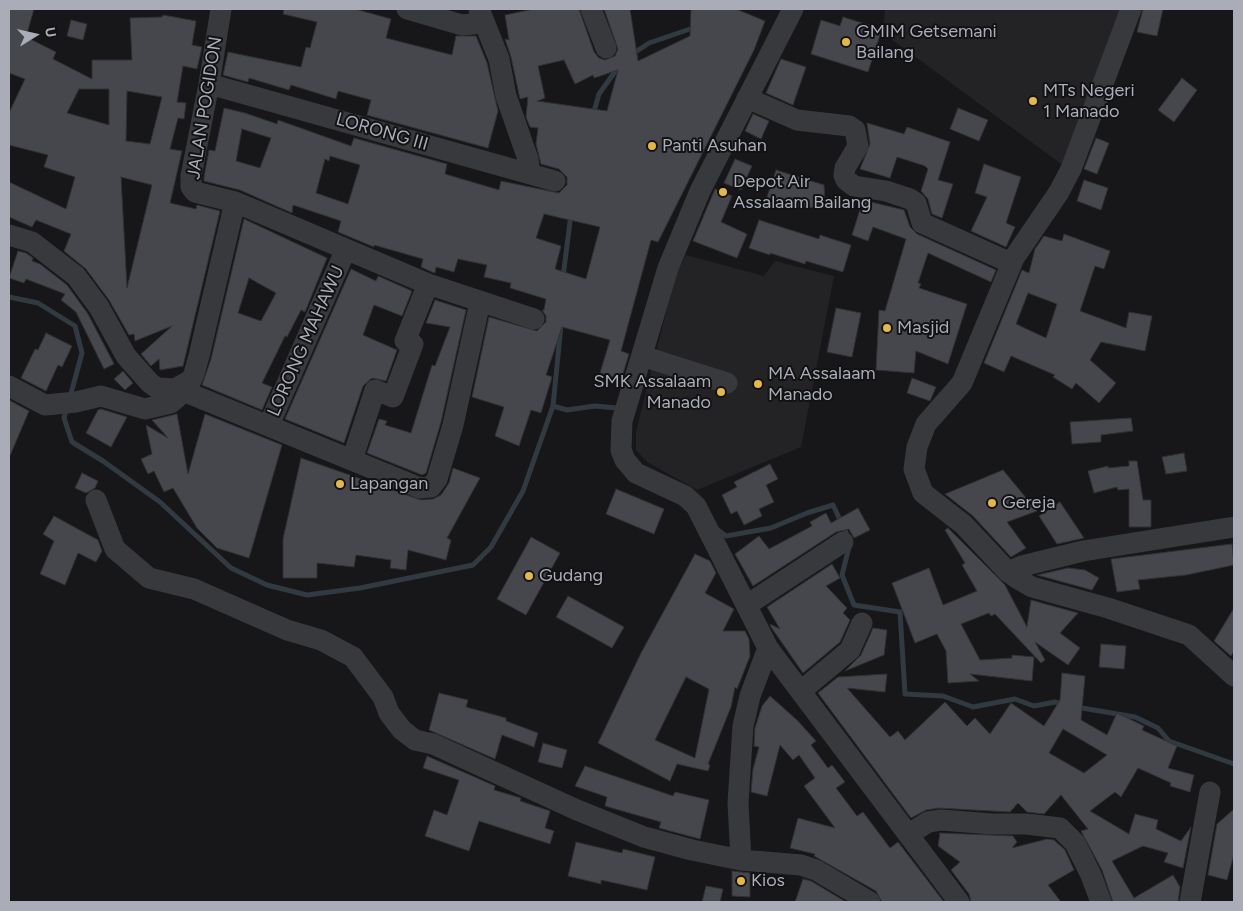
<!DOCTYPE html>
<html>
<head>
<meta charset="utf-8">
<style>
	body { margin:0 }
	#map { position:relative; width:1243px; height:911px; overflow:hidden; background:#171719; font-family:Figtree,sans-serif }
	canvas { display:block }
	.frame { position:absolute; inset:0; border:10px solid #aaadb8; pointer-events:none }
	.north { position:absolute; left:10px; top:10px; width:50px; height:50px; -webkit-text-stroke:4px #121214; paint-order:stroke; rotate:80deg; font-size:14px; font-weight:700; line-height:20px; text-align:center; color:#aaadb8 }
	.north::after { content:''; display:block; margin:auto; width:18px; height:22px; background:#aaadb8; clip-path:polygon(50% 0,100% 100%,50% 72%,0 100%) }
</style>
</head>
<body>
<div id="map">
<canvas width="1243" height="911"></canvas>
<div class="frame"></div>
<div class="north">U</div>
</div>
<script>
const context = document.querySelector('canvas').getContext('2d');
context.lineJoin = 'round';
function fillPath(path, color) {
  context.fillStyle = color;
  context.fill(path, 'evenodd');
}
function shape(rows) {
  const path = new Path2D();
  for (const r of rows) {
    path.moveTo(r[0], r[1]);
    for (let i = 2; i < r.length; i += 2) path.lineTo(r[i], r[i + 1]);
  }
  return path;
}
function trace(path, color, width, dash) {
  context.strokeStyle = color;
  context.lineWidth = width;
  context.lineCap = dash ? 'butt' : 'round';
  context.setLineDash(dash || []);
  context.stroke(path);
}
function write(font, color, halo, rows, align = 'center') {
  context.font = font + ' Figtree,sans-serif';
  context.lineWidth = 4;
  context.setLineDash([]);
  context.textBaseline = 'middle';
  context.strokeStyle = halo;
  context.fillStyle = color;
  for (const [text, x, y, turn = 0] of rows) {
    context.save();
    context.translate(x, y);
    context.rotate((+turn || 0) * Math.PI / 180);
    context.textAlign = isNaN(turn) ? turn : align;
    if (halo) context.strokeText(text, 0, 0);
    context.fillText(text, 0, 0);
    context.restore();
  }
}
fillPath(shape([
	[885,9,1124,9,1068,169,883,33],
	[686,255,764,276,775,261,834,276,801,447,697,490,647,462,636,450,636,432,675,276]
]), '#232326');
trace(shape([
	[631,55,649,43,696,27],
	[593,115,599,94,619,66],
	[563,277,571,214],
	[9,297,38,303,75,326,82,353,70,397],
	[553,406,567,410,595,406,617,408,621,410],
	[67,407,64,418,72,442,103,461,160,502,231,568,267,585,307,595,360,588,473,565,491,547,523,491,553,406,561,325],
	[718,530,726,536,771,528,807,513,833,505,849,539],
	[849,547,842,575,854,605,900,612,905,694,943,696,973,707,1015,699,1034,706,1055,702,1063,704],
	[1076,707,1135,717,1158,728,1169,741,1234,764]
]), '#313941', 5);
const building = shape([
	[9,9,34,9,26,37,56,52,53,59,92,79,92,60,132,60,130,18,162,17,163,15,196,21,192,45,202,47,197,69,183,66,177,102,186,103,184,119,178,118,170,149,182,151,170,203,196,209,197,205,220,211,183,366,160,370,159,359,151,366,141,354,172,326,135,341,134,334,129,335,109,300,86,269,64,251,71,234,36,220,32,227,9,217,9,182,66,209,75,177,44,167,48,155,9,145,9,113,25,79,9,73,9,9],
	[79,89,109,89,109,125,67,113,79,89],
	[127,91,162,97,150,144,126,141,127,91],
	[121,177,152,185,127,288,121,177],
	[284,9,355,9,391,19,386,38,452,55,456,36,476,36,487,63,498,111,488,148,367,115,371,100,338,91,336,99,291,85,289,90,249,78,248,82,223,75,228,52,301,67,306,47,310,48,317,22,283,14,284,9],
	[534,9,579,9,594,52,599,58,605,60,615,56,618,49,604,9,630,9,638,61,690,36,691,9,736,9,765,21,754,50,658,242,651,240,621,351,629,354,621,380,600,373,610,340,562,327,546,375,552,377,541,413,531,410,519,446,495,436,504,407,472,397,489,317,537,331,546,322,546,316,542,310,544,310,546,299,510,288,511,283,484,277,487,265,458,259,454,272,436,267,435,273,432,272,421,267,423,259,374,245,374,247,338,232,341,221,293,205,292,213,240,190,204,181,204,177,209,150,215,151,224,108,245,113,277,124,278,120,351,146,354,138,447,164,445,174,499,190,501,181,559,193,567,185,567,177,559,169,541,164,536,144,538,128,530,127,526,117,528,97,520,99,511,57,505,39,509,40,505,15,534,9],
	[564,60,575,84,593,75,594,78,618,70,607,111,537,101,545,98,538,66,564,60],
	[242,129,271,138,260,168,236,161,242,129],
	[330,156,360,165,348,204,316,193,325,159,329,161,330,156],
	[544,214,600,227,586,279,555,269,561,246,536,238,544,214],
	[1143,9,1163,9,1157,36,1137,32,1143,9],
	[843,17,882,29,868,72,811,54,821,20,840,26,843,17],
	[71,20,87,24,83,40,67,36,71,20],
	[781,59,806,67,793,105,766,93,781,59],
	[1182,78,1197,90,1174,122,1158,110,1182,78],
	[958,108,988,120,979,141,950,129,958,108],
	[753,114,769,121,761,139,745,131,753,114],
	[867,123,904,134,907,127,950,142,938,180,953,184,942,218,932,214,928,199,921,191,928,169,925,166,897,157,890,178,860,169,870,144,867,123],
	[1096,138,1109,143,1097,174,1084,169,1096,138],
	[735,159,752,166,741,190,724,183,735,159],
	[984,164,1021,177,1006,223,1015,227,1006,247,971,231,987,197,975,193,984,164],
	[776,170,824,185,825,207,763,209,776,170],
	[1084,180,1108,188,1101,210,1077,201,1084,180],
	[715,189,732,196,721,222,747,234,737,258,693,241,715,189],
	[863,200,904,210,910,227,917,234,996,270,991,282,928,253,918,283,921,284,919,288,967,304,948,364,916,351,914,373,876,370,879,310,885,311,906,239,873,227,868,241,852,235,863,200],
	[244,219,327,258,305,312,301,310,287,337,285,336,262,383,272,387,262,410,202,385,211,359,244,219],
	[249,278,276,293,261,321,238,313,249,278],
	[759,220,819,239,820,235,851,245,843,272,806,261,805,264,770,253,770,255,749,248,759,220],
	[1064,234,1110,251,1104,269,1095,266,1080,311,1126,328,1129,312,1152,316,1145,351,1101,342,1090,360,1116,383,1099,403,1076,383,1072,389,1053,377,1055,375,1011,356,1004,372,984,363,1022,270,1029,273,1035,249,1044,236,1062,241,1064,234],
	[1028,293,1057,304,1046,338,1016,324,1028,293],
	[18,251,26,253,33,258,32,261,40,264,67,285,88,314,114,364,104,369,76,312,61,300,65,294,26,279,24,283,9,278,18,251],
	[351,269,376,281,378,276,412,291,402,316,374,305,363,335,397,350,386,381,372,378,363,386,344,443,285,419,351,269],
	[435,300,466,310,441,422,426,473,422,475,367,453,379,419,387,421,385,425,411,433,432,365,435,366,450,327,426,323,435,300],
	[836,308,861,313,852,357,827,352,836,308],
	[46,333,72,346,62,367,58,365,46,391,21,378,35,349,38,350,46,333],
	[123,371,133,383,125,390,114,379,123,371],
	[912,378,936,387,930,401,907,393,912,378],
	[9,400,29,411,9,458,9,400],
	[101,409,127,417,111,447,86,433,98,410,101,409],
	[177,414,188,474,205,414,282,445,249,558,217,548,197,528,173,488,164,492,154,471,148,474,141,459,152,454,146,425,168,438,152,420,177,414],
	[1131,418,1133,431,1101,435,1101,442,1072,444,1070,422,1131,418],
	[1184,453,1187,471,1166,474,1162,457,1184,453],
	[301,458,421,500,433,499,441,495,449,483,453,468,480,478,447,538,451,540,446,560,408,550,406,570,390,568,391,560,356,555,354,567,317,563,317,578,283,578,283,539,301,458],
	[1129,461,1137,461,1143,500,1151,500,1151,527,1129,527,1129,489,1118,490,1117,487,1094,493,1088,471,1108,466,1108,468,1129,466,1129,461],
	[770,464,778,479,766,485,774,502,759,509,762,516,744,525,737,511,731,514,722,495,737,487,734,482,770,464],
	[1003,470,1037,511,1007,522,1026,548,1011,557,973,516,945,494,1003,470],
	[82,473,98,481,95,488,86,493,75,488,82,473],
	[616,489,664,509,654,534,606,514,616,489],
	[1060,502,1084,538,1057,544,1039,516,1060,502],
	[858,508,870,530,854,538,849,529,836,532,753,586,735,554,759,536,769,549,812,526,810,522,826,513,831,523,858,508],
	[54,516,98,540,102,551,96,562,78,553,65,585,40,574,54,541,43,534,54,516],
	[948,528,1005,585,1027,627,1031,600,1078,613,1060,633,1080,648,1068,665,1035,642,1045,660,1041,663,995,614,991,616,989,613,961,624,980,660,1012,658,1012,655,1034,657,1032,681,970,674,979,681,948,683,946,651,937,634,915,643,892,583,929,568,943,605,977,591,962,565,965,563,945,530,948,528],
	[531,537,560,553,526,615,497,599,531,537],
	[1232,544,1234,565,1186,575,1138,580,1140,589,1117,592,1111,559,1232,544],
	[695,554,710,561,716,573,705,593,734,609,723,631,745,631,749,639,750,656,737,689,735,687,731,707,708,764,710,765,708,771,677,764,670,781,598,743,641,653,695,554],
	[686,677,709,689,695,758,655,740,686,677],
	[832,564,840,578,826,586,847,608,843,613,850,620,840,642,803,673,771,627,770,624,780,629,767,607,832,564],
	[1068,568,1085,570,1099,578,1092,590,1037,575,1068,568],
	[568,596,624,627,612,648,556,617,568,596],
	[1234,608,1234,651,1231,656,1214,641,1234,608],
	[873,628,887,630,884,655,845,671,861,655,873,628],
	[1101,644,1126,646,1124,669,1099,667,1101,644],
	[1062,673,1085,676,1081,720,1107,735,1117,713,1144,726,1142,730,1177,746,1168,768,1194,775,1190,792,1170,786,1171,783,1138,768,1121,797,1115,792,1090,811,1129,834,1135,814,1158,820,1156,829,1181,841,1191,827,1183,868,1164,862,1168,853,1143,846,1112,861,1134,898,1173,875,1180,887,1178,902,1113,902,1102,870,1081,831,1088,829,1061,795,1044,814,1027,812,1018,803,1010,812,939,808,926,810,911,818,818,693,838,677,887,674,885,692,847,688,890,737,898,731,905,740,945,702,967,726,975,718,990,734,1011,703,1044,726,1060,700,1062,673],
	[1063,729,1107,755,1084,773,1049,753,1063,729],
	[439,693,468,700,466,707,506,718,506,721,538,733,534,747,502,735,495,759,429,730,439,693],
	[770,696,797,720,816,741,811,745,828,768,832,765,845,782,836,788,857,816,863,812,890,848,898,842,944,902,882,902,876,891,814,856,815,854,790,848,798,818,835,828,804,786,815,778,799,755,793,760,780,745,767,796,751,792,753,769,759,747,754,746,755,728,762,706,770,696],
	[543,743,567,750,562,768,538,762,543,743],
	[427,756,495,786,494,790,521,798,520,801,550,811,545,828,554,831,550,844,479,821,469,851,425,836,434,810,447,815,459,780,423,768,427,756],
	[585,766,673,796,675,792,709,800,700,839,659,828,661,822,605,806,607,797,575,786,585,766],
	[1234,809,1234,854,1227,880,1208,875,1217,824,1234,809],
	[940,833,1013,836,1017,842,1012,848,1047,839,1054,840,1065,850,1074,870,1048,885,1061,902,971,902,969,894,951,870,960,862,938,846,940,833],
	[576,842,622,853,623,849,655,857,647,890,601,880,601,884,568,876,576,842],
	[732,871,750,873,750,897,732,896,732,871],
	[803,879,811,881,846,902,795,902,803,879],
	[706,886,723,889,720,902,702,902,706,886]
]);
fillPath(building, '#46474c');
trace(building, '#313135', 1);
trace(shape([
	[221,9,209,84,191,176,191,187,195,192,235,202,428,284,534,319],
	[407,9,462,25,484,23],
	[479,9,499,59,506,96,528,159,530,174],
	[591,9,606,48],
	[793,9,700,191,668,268,622,421,621,450,625,460,636,473,685,496,696,506,768,648,959,902],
	[1131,9,1071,169,1059,192,1014,258,962,383,926,424,917,447,914,469,923,493,964,525,1008,572,1018,579,1032,587,1108,608,1189,635,1234,676],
	[209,84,555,181],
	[747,98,797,120,849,126,855,130,858,146,845,168,844,175,846,180,854,186,886,191,910,199,916,203,922,223,1011,263],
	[235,202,199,356,194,374,187,389,188,393,420,488,431,487,437,479,453,425,480,302],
	[9,235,32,242,76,276,99,307,126,356,150,383,157,388,175,389,191,380],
	[642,356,727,383],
	[9,386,45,405,76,402,101,396,145,409,171,403,180,395,180,387],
	[269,425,346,249],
	[352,460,375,390,393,397,413,344,405,341,428,284],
	[96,500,115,549,149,578,194,589,287,630,321,640,353,657,383,697,389,713,402,730,415,740,433,744,577,810,644,837,692,850,741,860,801,865,816,870,870,902],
	[1008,572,1022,566,1083,551,1234,527],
	[747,605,843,542],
	[801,691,850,650,862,623],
	[909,834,928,822,941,820,992,824,1026,824,1060,828,1075,843,1091,875,1101,902],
	[741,860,738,803,743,726,750,696,768,648],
	[1190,902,1210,792]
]), '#38393d', 21);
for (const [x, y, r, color] of [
	[846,42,5,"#e4b844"],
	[1033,101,5,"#e4b844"],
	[652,146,5,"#e4b844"],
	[723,192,5,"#e4b844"],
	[887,328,5,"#e4b844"],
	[758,384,5,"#e4b844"],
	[721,392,5,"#e4b844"],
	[340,484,5,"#e4b844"],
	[992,503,5,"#e4b844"],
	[529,576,5,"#e4b844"],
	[741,881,5,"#e4b844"]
]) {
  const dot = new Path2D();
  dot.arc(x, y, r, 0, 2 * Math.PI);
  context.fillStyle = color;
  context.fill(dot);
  trace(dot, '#121214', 2);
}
write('18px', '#aaadb8', '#121214', [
	["GMIM Getsemani",856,32],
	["Bailang",856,53],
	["MTs Negeri",1043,91],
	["1 Manado",1043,112],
	["Panti Asuhan",662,146],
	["Depot Air",733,182],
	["Assalaam Bailang",733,203],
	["Masjid",897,328],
	["MA Assalaam",768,374],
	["Manado",768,395],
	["SMK Assalaam",711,382,"right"],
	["Manado",711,403,"right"],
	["Lapangan",350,484],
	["Gereja",1002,503],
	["Gudang",539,576],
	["Kios",751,881]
], 'left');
write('18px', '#aaadb8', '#121214', [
	["JALAN POGIDON",205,108,-81],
	["LORONG III",382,132,16],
	["LORONG MAHAWU",306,341,-66]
]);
</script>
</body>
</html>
